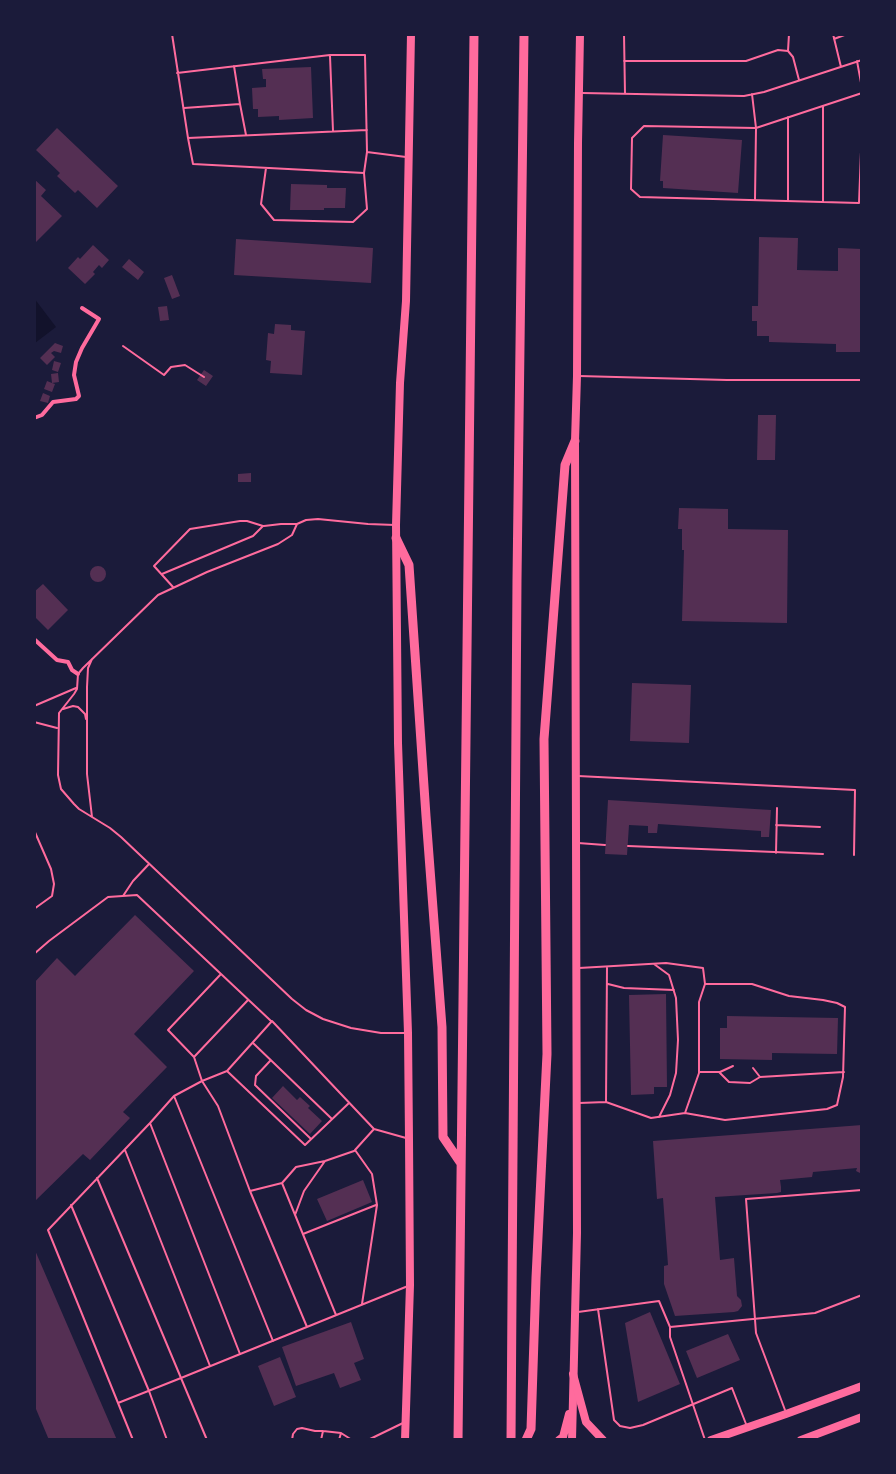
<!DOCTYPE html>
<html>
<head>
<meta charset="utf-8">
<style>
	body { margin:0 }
	#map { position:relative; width:896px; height:1474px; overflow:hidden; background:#1b1b3a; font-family:"Golos Text",sans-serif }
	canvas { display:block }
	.frame { position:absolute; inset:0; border:36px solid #1b1b3a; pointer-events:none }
</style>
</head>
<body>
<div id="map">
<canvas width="896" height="1474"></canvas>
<div class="frame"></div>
</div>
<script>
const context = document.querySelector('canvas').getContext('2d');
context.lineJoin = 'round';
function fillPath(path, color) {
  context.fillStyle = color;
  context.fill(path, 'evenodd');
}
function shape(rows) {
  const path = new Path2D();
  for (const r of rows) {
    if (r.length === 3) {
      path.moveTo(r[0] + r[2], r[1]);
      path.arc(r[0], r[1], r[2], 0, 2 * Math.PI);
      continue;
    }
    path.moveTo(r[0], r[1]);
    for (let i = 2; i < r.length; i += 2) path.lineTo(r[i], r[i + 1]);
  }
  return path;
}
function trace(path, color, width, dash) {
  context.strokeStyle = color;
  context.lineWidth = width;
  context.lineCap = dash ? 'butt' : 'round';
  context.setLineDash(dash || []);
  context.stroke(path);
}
fillPath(shape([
	[34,298,56,327,35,343,34,343]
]), '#12122b');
fillPath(shape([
	[311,67,313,118,279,120,279,116,258,117,258,109,253,109,252,88,266,87,266,79,263,79,262,69],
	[57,128,118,186,97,208,78,190,75,193,57,176,60,173,36,150],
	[663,135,742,140,738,193,663,188,663,181,660,181],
	[34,179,46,190,41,196,62,216,34,244],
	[291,184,327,185,327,188,346,188,345,208,324,208,324,210,290,210],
	[759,237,798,238,797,270,838,271,838,248,862,249,862,352,836,352,836,344,769,342,769,336,757,336,757,321,752,321,752,306,758,306],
	[236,239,373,248,371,283,234,275],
	[93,245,109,260,102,268,99,265,93,272,95,274,85,284,68,268,78,257,80,259],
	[129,259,144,272,138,280,122,267],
	[172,275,180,296,172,299,164,278],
	[167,306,169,320,160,321,158,307],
	[275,324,291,325,291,330,305,331,302,375,270,373,271,361,266,360,268,333,274,334],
	[55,343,63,346,61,353,54,351,51,353,55,357,47,365,40,358],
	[54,361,61,363,58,372,52,370],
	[204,370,213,376,206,386,197,380],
	[58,373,59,382,52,383,55,384,52,392,44,389,47,381,52,383,51,374],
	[43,393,50,396,48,403,40,401],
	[758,415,776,415,775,460,757,460],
	[251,473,251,482,238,482,238,474],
	[679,508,728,509,728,529,788,530,787,623,682,621,684,550,682,550,682,529,678,529],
	[98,574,8],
	[43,584,68,610,48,630,34,616,34,592],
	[632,683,691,685,689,743,630,741],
	[608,800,771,810,769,837,761,837,761,831,658,824,657,833,648,833,648,826,629,825,627,855,605,854],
	[135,915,194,971,134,1034,167,1067,123,1112,130,1118,90,1160,83,1154,34,1202,34,983,57,958,75,976],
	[666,994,667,1087,654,1087,654,1094,631,1095,629,995],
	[727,1016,838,1018,837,1054,772,1053,772,1060,720,1059,720,1028,727,1028],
	[283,1086,297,1100,300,1097,310,1106,308,1108,322,1121,310,1134,272,1098],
	[862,1125,862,1174,856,1171,857,1168,813,1172,812,1177,780,1180,781,1187,781,1192,777,1193,715,1197,720,1260,734,1258,737,1296,741,1300,742,1306,738,1311,734,1312,675,1316,664,1284,664,1266,668,1265,663,1198,657,1199,653,1141],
	[363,1180,372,1202,327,1221,317,1199],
	[34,1248,117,1440,49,1440,36,1409,34,1409],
	[650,1312,680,1384,638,1402,625,1323],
	[351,1322,364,1359,354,1363,361,1380,340,1388,334,1373,296,1386,282,1347],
	[728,1334,740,1360,697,1378,686,1351],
	[280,1357,296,1397,274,1406,258,1366]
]), '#542f53');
trace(shape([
	[123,346,164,375,171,367,185,365,204,377]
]), '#ff6b9d', 2);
trace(shape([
	[172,34,188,138,367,130],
	[624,34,625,94],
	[833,34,841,67],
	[834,39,847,34],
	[788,51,789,34],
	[330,56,333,131],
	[624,61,746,61,778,50,788,51,793,57,799,80],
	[857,61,862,88],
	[234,66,240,104],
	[177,73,330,55,365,55,367,152,364,173,193,164,188,138],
	[582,93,744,96,764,92,862,60],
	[862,93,756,128,644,126,632,138,631,189,640,197,859,203,862,126],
	[752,94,756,128,755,199],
	[184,108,240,104,246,135],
	[367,152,406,157],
	[266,168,261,204,274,220,353,222,367,209,364,173],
	[788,201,788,117],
	[823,202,823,106],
	[579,376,727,380,862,380],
	[395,525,368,524,318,519,306,520,297,524,292,535,278,544,207,572,158,595,83,668,78,674,77,689,74,694,59,713,58,775,61,789,74,804,79,809,110,828,121,837,292,999,306,1010,323,1019,351,1028,381,1033,405,1033],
	[264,526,281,524,297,524],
	[162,574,253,536,263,526,247,521,240,521,190,529,154,566,173,587],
	[34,706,76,688],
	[63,709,73,706,78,707,85,714,86,719],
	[34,722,57,728],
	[578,776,855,790,854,855],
	[92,817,87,774,87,687,88,668,92,659],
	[776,825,820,827],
	[34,830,51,869,54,884,52,896,34,909],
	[578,843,605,845],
	[628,846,823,854],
	[776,853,777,808],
	[123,896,133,881,149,864],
	[34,954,49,941,108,897,137,895,271,1021],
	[654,964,669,975,676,998,678,1040,676,1073,670,1095,659,1117],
	[579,968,666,963,703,968,705,984,699,1002,699,1073,685,1113,651,1118,606,1102,579,1103],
	[221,974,168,1030,194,1057,202,1081,218,1106,250,1191,307,1327],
	[608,984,624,988,674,990],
	[253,1043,332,1119],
	[194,1057,248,1000],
	[270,1061,256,1076,255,1085,311,1139],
	[753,1068,760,1077],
	[227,1071,305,1145,349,1103],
	[699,1072,719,1072,729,1082,750,1083,760,1077,844,1072],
	[720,1072,733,1066],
	[174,1096,273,1341],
	[606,1102,607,967],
	[685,1113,725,1120,827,1109,837,1105,843,1077,845,1007,837,1003,823,1000,789,996,752,984,705,984],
	[150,1123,240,1354],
	[125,1150,210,1366],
	[97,1178,181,1378,118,1403],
	[282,1183,336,1315],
	[250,1191,282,1183,296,1167,325,1161,354,1151],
	[71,1205,149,1391,167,1440],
	[295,1215,304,1191,325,1161],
	[303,1234,376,1205],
	[362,1304,377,1205,372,1174,355,1150,374,1129],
	[598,1309,614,1420,620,1426,630,1428,643,1425,732,1388,746,1424],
	[578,1312,659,1301,670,1327,815,1313,862,1295],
	[670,1327,670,1337,705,1440],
	[785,1410,756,1333,746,1199,862,1190],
	[133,1440,48,1230,150,1123,174,1096,202,1081,227,1071,272,1021,374,1129,406,1138],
	[207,1440,181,1378,408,1286],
	[292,1440,293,1434,297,1429,302,1428,315,1431,323,1431,341,1433,352,1440],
	[321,1440,323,1431],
	[339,1440,341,1433],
	[368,1440,403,1423]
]), '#ff6b9d', 2);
trace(shape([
	[34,418,42,415,53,402,76,399,79,396,74,375,76,362,82,348,99,319,82,308],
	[34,639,57,660,68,662,72,670,78,674]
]), '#ff6b9d', 4);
trace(shape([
	[405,1440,410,1285,409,1139,408,1033,398,743,396,525,400,383,406,301,411,34],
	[559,1440,563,1437,569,1414],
	[572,1440,577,1233,575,441,577,376,578,143,580,34]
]), '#ff6b9d', 8);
trace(shape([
	[573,1374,586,1422,603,1440],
	[711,1440,786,1414,862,1386],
	[801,1440,862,1417]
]), '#ff6b9d', 8);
trace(shape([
	[396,538,409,565,426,816,442,1027,443,1137,460,1162],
	[458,1440,474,34],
	[511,1440,517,579,524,34],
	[526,1440,531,1429,536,1278,547,1054,544,739,565,465,575,441]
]), '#ff6b9d', 9);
</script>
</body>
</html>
